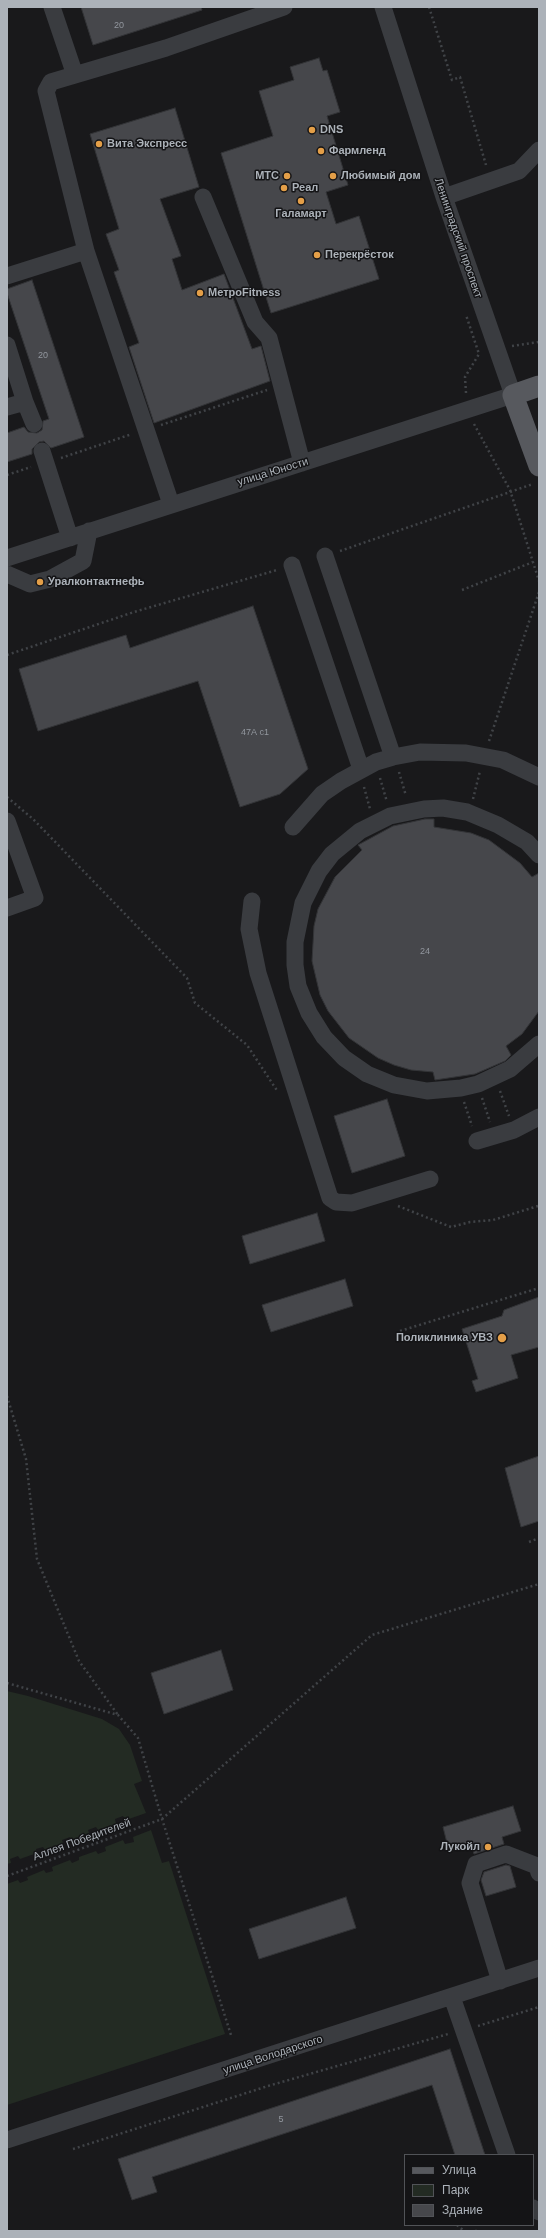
<!DOCTYPE html>
<html>
<head>
<meta charset="utf-8">
<style>
	body { margin:0 }
	#map { position:relative; width:546px; height:2238px; overflow:hidden; background:#19191b; font-family:Arial,sans-serif }
	canvas { display:block }
	.frame { position:absolute; inset:0; border:8px solid #acb2b9; pointer-events:none }
	.legend { position:absolute; left:404px; top:2154px; width:130px; height:72px; box-sizing:border-box; background:#141416; border:1px solid #515357; margin:0; padding:5px 7px; list-style:none; font-size:12px; color:#acb2b9 }
	.legend li { display:flex; align-items:center; gap:8px; height:20px }
	.legend b { width:20px; border:1px solid #515357 }
</style>
</head>
<body>
<div id="map">
<canvas width="546" height="2238"></canvas>
<div class="frame"></div>
<ul class="legend">
<li><b style="height:5px;background:#57595e"></b>Улица</li>
<li><b style="height:11px;background:#232b23"></b>Парк</li>
<li><b style="height:11px;background:#46474b"></b>Здание</li>
</ul>
</div>
<script>
const context = document.querySelector('canvas').getContext('2d');
context.lineJoin = 'round';
function fillPath(path, color) {
  context.fillStyle = color;
  context.fill(path, 'evenodd');
}
function shape(rows) {
  const path = new Path2D();
  for (const r of rows) {
    path.moveTo(r[0], r[1]);
    for (let i = 2; i < r.length; i += 2) path.lineTo(r[i], r[i + 1]);
  }
  return path;
}
function trace(path, color, width, dash) {
  context.strokeStyle = color;
  context.lineWidth = width;
  context.lineCap = dash ? 'butt' : 'round';
  context.setLineDash(dash || []);
  context.stroke(path);
}
function write(font, color, halo, rows, align = 'center') {
  context.font = font + ' Arial,sans-serif';
  context.lineWidth = 3;
  context.setLineDash([]);
  context.textBaseline = 'middle';
  context.strokeStyle = halo;
  context.fillStyle = color;
  for (const [text, x, y, turn = 0] of rows) {
    context.save();
    context.translate(x, y);
    context.rotate((+turn || 0) * Math.PI / 180);
    context.textAlign = isNaN(turn) ? turn : align;
    if (halo) context.strokeText(text, 0, 0);
    context.fillText(text, 0, 0);
    context.restore();
  }
}
fillPath(shape([
	[7,1691,28,1696,102,1719,119,1729,130,1745,142,1781,134,1784,146,1813,126,1820,123,1816,115,1819,116,1824,98,1830,96,1827,88,1830,89,1833,71,1840,70,1837,62,1840,63,1843,45,1850,43,1847,36,1849,37,1853,20,1859,18,1856,10,1859,11,1863,7,1864],
	[151,1830,162,1863,169,1861,225,2034,7,2105,7,1884,18,1880,20,1883,28,1880,27,1877,44,1870,46,1873,53,1871,52,1867,70,1860,72,1863,79,1860,79,1857,96,1851,98,1854,106,1851,105,1847,123,1840,125,1844,134,1842,133,1837]
]), '#232b23');
const building = shape([
	[81,7,201,7,202,10,93,45,81,7],
	[319,58,323,71,327,70,340,112,327,116,348,185,326,192,336,224,359,216,379,279,271,313,221,153,273,136,259,91,294,80,290,67,319,58],
	[175,108,199,187,160,199,181,256,172,259,182,290,224,274,252,349,261,346,270,381,154,423,129,347,139,343,114,272,119,270,106,234,119,229,90,134,175,108],
	[32,280,84,437,51,448,44,441,39,442,32,449,32,454,7,462,7,433,24,427,28,432,37,433,42,430,43,421,49,419,7,293,7,289,32,280],
	[253,606,308,769,280,794,240,807,198,681,38,731,19,669,126,635,130,648,253,606],
	[425,819,434,819,434,827,471,833,489,840,520,863,532,877,539,873,539,1011,522,1034,506,1046,511,1055,505,1061,475,1074,435,1080,433,1072,411,1070,394,1065,378,1058,349,1038,328,1011,320,995,312,961,314,926,318,909,335,877,362,850,358,845,393,826,425,819],
	[387,1099,405,1156,352,1173,334,1116,387,1099],
	[317,1213,325,1241,250,1264,242,1236,317,1213],
	[345,1279,353,1306,271,1332,262,1305,345,1279],
	[539,1297,539,1347,511,1355,518,1378,476,1392,472,1381,478,1379,462,1329,502,1316,504,1310,539,1297],
	[539,1456,539,1521,521,1527,505,1468,539,1456],
	[221,1650,233,1690,164,1714,151,1673,221,1650],
	[513,1806,521,1831,502,1837,504,1844,474,1854,471,1844,449,1851,443,1827,513,1806],
	[506,1865,510,1866,516,1887,486,1896,481,1880,484,1872,506,1865],
	[346,1897,356,1928,259,1959,249,1929,346,1897],
	[450,2049,485,2155,455,2155,432,2085,152,2177,157,2192,132,2200,118,2159,450,2049]
]);
fillPath(building, '#46474b');
trace(building, '#333437', 1);
trace(shape([
	[429,7,452,80,460,77,486,165],
	[512,346,539,342],
	[466,393,465,377,479,354,466,315],
	[474,424,510,490,539,581],
	[161,425,267,390],
	[61,458,132,434],
	[7,475,31,467],
	[340,551,533,484],
	[462,590,533,562],
	[7,655,134,612,277,570],
	[489,741,539,592],
	[399,772,406,796],
	[380,778,387,802],
	[364,787,370,809],
	[7,797,33,819,187,978,195,1003,247,1045,278,1092],
	[473,799,480,771],
	[500,1091,509,1116],
	[482,1098,490,1122],
	[464,1102,472,1126],
	[398,1206,451,1227,470,1222,493,1220,538,1206],
	[400,1331,539,1288],
	[7,1396,26,1459,37,1559,79,1661,118,1715],
	[529,1542,539,1538],
	[7,1683,118,1715,138,1738,162,1819,231,2035],
	[7,1876,162,1819,372,1635,539,1584],
	[478,2026,539,2007],
	[73,2149,268,2086,448,2034],
	[457,2225,464,2231],
	[475,2231,477,2231]
]), '#404347', 2.5, [2, 3]);
trace(shape([
	[52,7,75,75],
	[203,197,255,322,269,338,302,463],
	[444,197,519,171,539,150],
	[7,276,86,251],
	[7,345,25,402,7,407],
	[25,402,34,424],
	[42,451,70,538],
	[171,504,86,251,46,91,51,82,166,48,284,7],
	[325,556,393,757],
	[7,558,513,395,444,197,383,7],
	[292,565,361,769],
	[7,574,30,584,50,579,83,561,89,531],
	[7,821,35,898,7,908],
	[293,827,322,794,341,781,376,762,393,757,420,752,466,753,503,760,539,777],
	[539,855,527,842,498,825,467,812,443,808,424,809,390,816,360,831,332,854,319,871,303,903,295,942,295,965,298,986,309,1013,324,1037,344,1058,367,1074,394,1085,427,1091,461,1088,478,1084,510,1069,539,1044],
	[252,901,249,929,258,973,330,1198,336,1202,352,1203,430,1179],
	[477,1141,514,1130,539,1117],
	[500,1981,470,1883,476,1864,506,1854,537,1866,539,1873],
	[452,1997,507,2155],
	[7,2140,539,1968],
	[533,2208,539,2212]
]), '#3a3c40', 17);
trace(shape([
	[539,386,513,395,539,466]
]), '#57595e', 21);
for (const [x, y, r, color] of [
	[312,130,4,"#e49f48"],
	[99,144,4,"#e49f48"],
	[321,151,4,"#e49f48"],
	[287,176,4,"#e49f48"],
	[333,176,4,"#e49f48"],
	[284,188,4,"#e49f48"],
	[301,201,4,"#e49f48"],
	[317,255,4,"#e49f48"],
	[200,293,4,"#e49f48"],
	[40,582,4,"#e49f48"],
	[502,1338,5,"#e49f48"],
	[488,1847,4,"#e49f48"]
]) {
  const dot = new Path2D();
  dot.arc(x, y, r, 0, 2 * Math.PI);
  context.fillStyle = color;
  context.fill(dot);
  trace(dot, '#141416', 1.5);
}
write('9px', '#92979e', null, [
	["20",119,26],
	["20",43,356],
	["47А с1",255,733],
	["24",425,952],
	["5",281,2120]
]);
write('bold 11px', '#acb2b9', '#141416', [
	["DNS",320,130],
	["Вита Экспресс",107,144],
	["Фармленд",329,151],
	["МТС",279,176,"right"],
	["Любимый дом",341,176],
	["Реал",292,188],
	["Галамарт",301,214,"center"],
	["Перекрёсток",325,255],
	["МетроFitness",208,293],
	["Уралконтактнефь",48,582],
	["Поликлиника УВЗ",493,1338,"right"],
	["Лукойл",480,1847,"right"]
], 'left');
write('11px', '#acb2b9', '#141416', [
	["Ленинградский проспект",458,238,71],
	["улица Юности",273,472,-17],
	["Аллея Победителей",82,1840,-20],
	["улица Володарского",273,2055,-18]
]);
</script>
</body>
</html>
